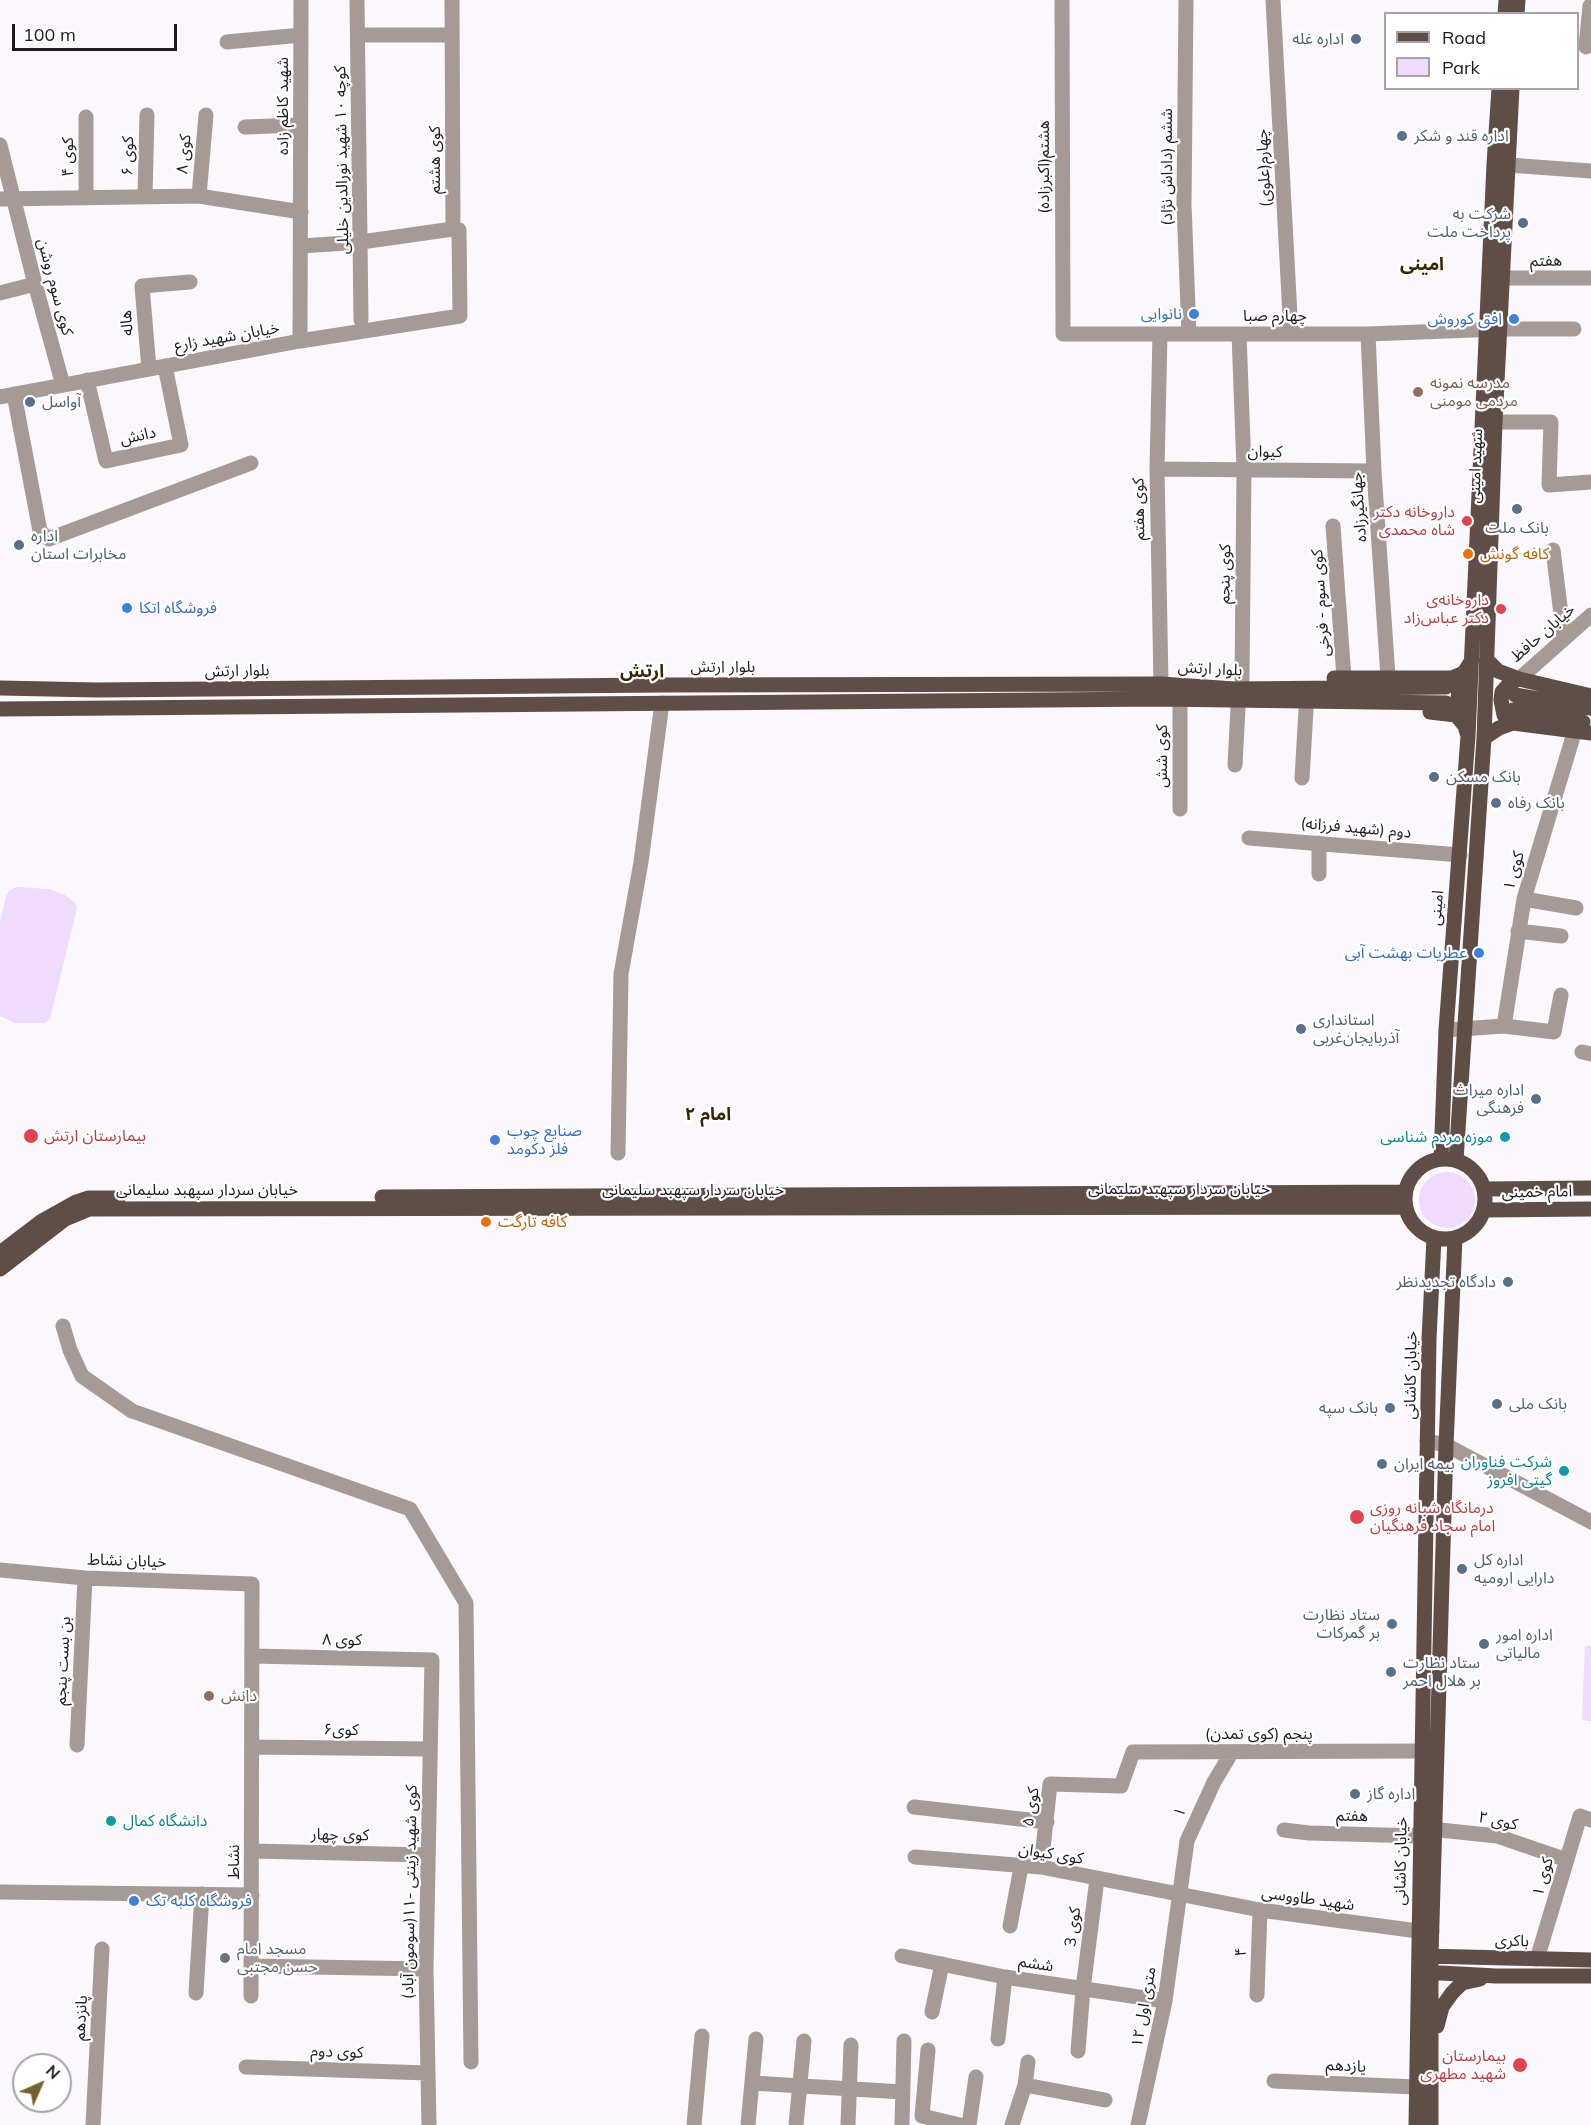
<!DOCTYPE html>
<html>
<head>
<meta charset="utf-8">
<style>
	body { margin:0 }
	#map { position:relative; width:1591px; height:2125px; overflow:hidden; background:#faf8fc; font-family:Mulish,sans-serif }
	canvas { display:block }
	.legend { position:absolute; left:1384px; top:12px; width:195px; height:78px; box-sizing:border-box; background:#fff; border:2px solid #a5a3a6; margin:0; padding:8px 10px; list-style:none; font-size:18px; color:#1d1921 }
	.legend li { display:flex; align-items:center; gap:12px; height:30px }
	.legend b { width:30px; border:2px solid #a5a3a6 }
	.north { position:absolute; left:12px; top:2053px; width:60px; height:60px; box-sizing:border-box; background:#fff; border:2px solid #a5a3a6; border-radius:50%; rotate:45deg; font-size:16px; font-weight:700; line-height:24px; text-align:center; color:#1d1921 }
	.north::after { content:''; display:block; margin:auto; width:21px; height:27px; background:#73612f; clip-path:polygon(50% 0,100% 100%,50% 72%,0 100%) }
	.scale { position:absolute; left:12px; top:24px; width:165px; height:27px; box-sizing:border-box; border:3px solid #1d1921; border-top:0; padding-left:8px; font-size:18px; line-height:21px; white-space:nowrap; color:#1d1921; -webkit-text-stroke:4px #fff; paint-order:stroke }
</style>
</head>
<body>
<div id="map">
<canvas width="1591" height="2125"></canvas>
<ul class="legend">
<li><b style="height:8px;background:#5f4d47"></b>Road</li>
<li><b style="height:16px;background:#eedbfe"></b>Park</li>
</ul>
<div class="north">N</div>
<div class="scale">100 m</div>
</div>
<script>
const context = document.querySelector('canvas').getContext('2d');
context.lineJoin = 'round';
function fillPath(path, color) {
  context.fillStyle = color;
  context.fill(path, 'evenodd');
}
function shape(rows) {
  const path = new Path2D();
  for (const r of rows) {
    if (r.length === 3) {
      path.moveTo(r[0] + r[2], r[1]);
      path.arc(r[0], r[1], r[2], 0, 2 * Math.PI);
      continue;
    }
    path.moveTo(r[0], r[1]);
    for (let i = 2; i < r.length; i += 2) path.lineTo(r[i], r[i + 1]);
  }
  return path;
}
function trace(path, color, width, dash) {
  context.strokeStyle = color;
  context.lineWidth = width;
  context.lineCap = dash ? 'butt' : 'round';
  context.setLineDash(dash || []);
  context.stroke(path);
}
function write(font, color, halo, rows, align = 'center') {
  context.font = font + ' Mulish,"Noto Sans Arabic",sans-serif';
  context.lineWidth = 4.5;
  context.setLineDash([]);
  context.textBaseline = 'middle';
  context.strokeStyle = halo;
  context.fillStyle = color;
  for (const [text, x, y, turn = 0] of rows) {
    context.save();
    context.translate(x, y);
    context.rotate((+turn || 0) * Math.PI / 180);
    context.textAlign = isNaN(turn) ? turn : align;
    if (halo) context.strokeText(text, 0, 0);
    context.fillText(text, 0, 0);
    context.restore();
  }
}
fillPath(shape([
	[16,887,49,889,65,895,76,904,77,908,50,1019,45,1023,15,1023,0,1016,0,923,6,896,9,891],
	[1447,1200,28],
	[1585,1646,1591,1646,1591,1721,1582,1720]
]), '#eedbfe');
trace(shape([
	[357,0,361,320],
	[1062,0,1063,334,1368,334,1500,329,1574,329],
	[1186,0,1184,204,1189,334],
	[1273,0,1291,334],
	[359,35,452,35],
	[227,42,301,35],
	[1586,47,1590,6],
	[86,117,86,198],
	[245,127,300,125],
	[0,145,35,284,63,385],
	[1495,164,1591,171],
	[145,196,147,115],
	[199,196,206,115],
	[0,199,199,196,301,212],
	[301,246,361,242,453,229],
	[1489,278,1591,278],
	[0,293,35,284],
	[1160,334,1157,469,1161,684],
	[1239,334,1244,469,1242,679],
	[1368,334,1374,471,1388,677],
	[300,341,301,0],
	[149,369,142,286,190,282],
	[87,380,106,461,181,445,165,366],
	[14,394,40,531,49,539,251,463],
	[0,397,300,341,460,316,459,230,453,229,452,0],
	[1495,422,1551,422,1549,485,1591,482],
	[1157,469,1374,471],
	[1333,526,1344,678],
	[1553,550,1564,638],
	[1519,679,1591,615],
	[1180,703,1180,809],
	[1235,765,1238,708],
	[1302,778,1306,710],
	[1249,838,1460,855],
	[1319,874,1319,843],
	[1524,899,1576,908],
	[1518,931,1561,936],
	[1504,1026,1524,899,1575,730],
	[1446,1030,1504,1026,1554,1032,1561,995],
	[1582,1052,1591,1054],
	[618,1153,621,974,641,862,662,703],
	[63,1326,70,1350,82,1376,132,1411,410,1509,466,1603,471,2062],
	[1427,1441,1446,1445,1591,1522],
	[0,1570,85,1578,252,1584,251,1996],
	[252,1656,432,1660,426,1969,429,2125],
	[77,1745,85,1578],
	[252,1747,430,1749],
	[914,1807,1047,1822],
	[1421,1828,1497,1836,1567,1860],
	[1284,1830,1309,1833,1420,1836],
	[252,1851,428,1855],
	[915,1857,1041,1867,1260,1910,1418,1931,1432,1931],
	[1041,1867,1050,1784,1121,1786,1133,1752,1421,1751],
	[0,1892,252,1895],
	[1010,1926,1021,1867],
	[902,1956,1005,1977,1165,2001],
	[1537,1959,1580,1816,1591,1820],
	[252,1966,426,1969],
	[196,1993,202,1894],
	[1257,1995,1260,1910],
	[932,2012,942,1964],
	[998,2039,1005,1977],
	[928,2050,922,2116,960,2125],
	[1078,2051,1083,1989,1097,1879],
	[246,2067,428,2073],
	[1274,2081,1416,2087],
	[752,2083,903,2092],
	[1025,2085,1105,2100],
	[93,2125,102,1949],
	[694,2125,702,2036],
	[748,2125,756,2039],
	[796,2125,804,2041],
	[848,2125,851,2045],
	[902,2125,904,2041],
	[969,2125,976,2077],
	[1012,2125,1025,2085,1028,2062],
	[1138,2125,1165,2001,1187,1841,1214,1782,1232,1752]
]), '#a59a96', 15);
trace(shape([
	[1505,14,1506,0],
	[1517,14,1518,0],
	[1487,660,1498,671,1519,679,1591,696],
	[1334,678,1452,678,1464,673,1472,660],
	[0,688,97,690,662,685,1161,684,1235,689,1446,687],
	[1515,695,1591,708],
	[0,709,1160,699,1446,703],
	[1513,710,1583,722],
	[1430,712,1456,715,1465,726,1467,733],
	[1447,713,1456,707,1458,699,1459,687,1456,681,1452,678],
	[1512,723,1504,715,1501,700,1502,692,1510,683,1519,679],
	[1484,738,1499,728,1513,723,1591,733],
	[1445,1199,40],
	[1441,1159,1446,1030,1468,736,1494,164,1499,88],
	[1456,1160,1484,738,1495,422,1512,88],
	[1484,1189,1591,1188],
	[382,1197,1405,1192],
	[1484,1210,1591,1209],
	[0,1253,42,1221,76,1202,88,1198,118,1198],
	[0,1269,65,1219,89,1209,1405,1207],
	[1423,1956,1591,1960],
	[1423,1972,1496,1976,1591,1976],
	[1437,2026,1442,2007,1452,1993,1462,1983,1480,1979],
	[1416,2125,1429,1339,1434,1238],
	[1431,2125,1431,1955,1446,1445,1455,1238]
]), '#5f4d47', 15);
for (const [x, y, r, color] of [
	[1356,39,6,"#5c6f8a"],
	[1402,136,6,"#5c6f8a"],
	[1523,223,6,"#5c6f8a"],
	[1194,314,6,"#3f7fe0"],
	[1514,319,6,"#3f7fe0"],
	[1418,392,6,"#8d6e63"],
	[30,402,6,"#5c6f8a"],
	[1517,509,6,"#5c6f8a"],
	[1467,521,6,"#e0444e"],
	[19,545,6,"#5c6f8a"],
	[1468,554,6,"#e8710a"],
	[127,608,6,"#3f7fe0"],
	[1501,609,6,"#e0444e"],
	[1434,777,6,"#5c6f8a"],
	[1496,803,6,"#5c6f8a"],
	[1479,953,6,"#3f7fe0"],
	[1301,1029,6,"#5c6f8a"],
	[1536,1099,6,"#5c6f8a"],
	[31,1136,8,"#e0444e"],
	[1505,1137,6,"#0f9aa8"],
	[495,1140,6,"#3f7fe0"],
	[486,1222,6,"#e8710a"],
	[1508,1282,6,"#5c6f8a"],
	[1497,1404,6,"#5c6f8a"],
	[1390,1408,6,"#5c6f8a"],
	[1382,1464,6,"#5c6f8a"],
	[1564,1471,6,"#0f9aa8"],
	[1357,1517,8,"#e0444e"],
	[1462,1569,6,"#5c6f8a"],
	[1392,1624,6,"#5c6f8a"],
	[1484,1644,6,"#5c6f8a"],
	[1391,1672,6,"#5c6f8a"],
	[209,1696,6,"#8d6e63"],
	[1355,1794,6,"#5c6f8a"],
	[111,1821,6,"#0f9aa8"],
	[134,1901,6,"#3f7fe0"],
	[225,1958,6,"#6b7280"],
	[1520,2065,8,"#e0444e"]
]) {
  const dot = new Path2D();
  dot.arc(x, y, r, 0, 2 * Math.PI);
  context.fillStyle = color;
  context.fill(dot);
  trace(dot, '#fff', 2);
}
write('16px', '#4e5e75', '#fff', [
	["اداره غله",1344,39,"right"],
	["اداره قند و شکر",1414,136],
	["شرکت به",1511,214,"right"],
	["پرداخت ملت",1511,232,"right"],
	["آواسل",42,402],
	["بانک ملت",1517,528,"center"],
	["اداره",31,536],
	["مخابرات استان",31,554],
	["بانک مسکن",1446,777],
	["بانک رفاه",1508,803],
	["استانداری",1313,1020],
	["آذربایجان‌غربی",1313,1038],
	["اداره میراث",1524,1090,"right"],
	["فرهنگی",1524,1108,"right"],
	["دادگاه تجدیدنظر",1496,1282,"right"],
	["بانک ملی",1509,1404],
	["بانک سپه",1378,1408,"right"],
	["بیمه ایران",1394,1464],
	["اداره کل",1474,1560],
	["دارایی ارومیه",1474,1578],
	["ستاد نظارت",1380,1615,"right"],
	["بر گمرکات",1380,1633,"right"],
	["اداره امور",1496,1635],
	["مالیاتی",1496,1653],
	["ستاد نظارت",1403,1663],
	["بر هلال احمر",1403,1681],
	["اداره گاز",1367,1794]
], 'left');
write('16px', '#1d1921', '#fff', [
	["شهید کاظم زاده",283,106,-90],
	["کوی ۸",184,154,-85],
	["کوی ۶",128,156,-89],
	["کوی ۴",68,157,-90],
	["کوچه ۱۰ شهید نورالدین خلیلی",342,160,-91],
	["کوی هشتم",435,160,-90],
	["هشتم(اکبرزاده)",1044,167,-90],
	["ششم (داداش نژاد)",1167,167,-90],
	["چهارم(علوی)",1264,168,-93],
	["هفتم",1546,261,-1],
	["کوی سوم روشن",55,287,75],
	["چهارم صبا",1275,316],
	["هاله",127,323,-94],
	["خیابان شهید زارع",227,337,-10],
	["دانش",138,436,-12],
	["کیوان",1265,452,1],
	["شهید امینی",1476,466,-88],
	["جهانگیرزاده",1359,507,-94],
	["کوی هفتم",1139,509,-91],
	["کوی پنجم",1225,574,-89],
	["کوی سوم - فرخی",1321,603,-94],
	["خیابان حافظ",1543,633,-41],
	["بلوار ارتش",723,667],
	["بلوار ارتش",1210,669,3],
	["بلوار ارتش",237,671,-1],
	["کوی شش",1162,756,-90],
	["دوم (شهید فرزانه)",1356,828,5],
	["کوی ۱",1514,871,-74],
	["امینی",1437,908,-85],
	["خیابان سردار سپهبد سلیمانی",1179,1189],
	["خیابان سردار سپهبد سلیمانی",207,1190],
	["خیابان سردار سپهبد سلیمانی",693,1190],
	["امام خمینی",1537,1192,-1],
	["خیابان کاشانی",1411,1375,-89],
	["خیابان نشاط",127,1561,2],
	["کوی ۸",342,1640,1],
	["بن بست پنجم",63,1661,-87],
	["کوی۶",341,1730,1],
	["پنجم (کوی تمدن)",1259,1734],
	["کوی ۵",1031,1807,-81],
	["۱",1180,1812,-66],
	["هفتم",1352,1816,1],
	["کوی ۲",1498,1821,12],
	["کوی چهار",340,1835,1],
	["کوی کیوان",1051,1854,9],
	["خیابان کاشانی",1401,1861,-89],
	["نشاط",234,1862,-90],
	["کوی ۱",1543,1877,-74],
	["کوی شهید زینتی -۱۱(سومون آباد)",410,1892,-89],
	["شهید طاووسی",1308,1899,8],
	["کوی 3",1073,1927,-83],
	["باکری",1512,1941,2],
	["۴",1241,1952,-88],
	["ششم",1036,1964,9],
	["۱۲ متری اول",1144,2007,-80],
	["پانزدهم",81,2018,-87],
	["کوی دوم",337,2052,2],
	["یازدهم",1346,2066,3]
]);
write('16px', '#366cbe', '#fff', [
	["نانوایی",1182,314],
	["افق کوروش",1502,319],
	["فروشگاه اتکا",139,608,"left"],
	["عطریات بهشت آبی",1467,953],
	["صنایع چوب",507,1131,"left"],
	["فلز دکومد",507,1149,"left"],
	["فروشگاه کلبه تک",146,1901,"left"]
], 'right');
write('16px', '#785e54', '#fff', [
	["مدرسه نمونه",1430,383],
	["مردمی مومنی",1430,401],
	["دانش",221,1696]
], 'left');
write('16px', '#be3a42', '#fff', [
	["داروخانه دکتر",1455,512],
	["شاه محمدی",1455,530],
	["داروخانه‌ی",1489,600],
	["دکتر عباس‌زاد",1489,618],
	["بیمارستان ارتش",44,1136,"left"],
	["درمانگاه شبانه روزی",1370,1508,"left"],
	["امام سجاد فرهنگیان",1370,1526,"left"],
	["بیمارستان",1506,2056],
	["شهید مطهری",1506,2074]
], 'right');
write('16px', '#c56008', '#fff', [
	["کافه گونش",1480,554],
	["کافه تارگت",498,1222]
], 'left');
write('16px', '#0d838f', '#fff', [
	["موزه مردم شناسی",1493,1137],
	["شرکت فناوران",1552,1462],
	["گیتی افروز",1552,1480],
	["دانشگاه کمال",123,1821,"left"]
], 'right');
write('16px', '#5b616d', '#fff', [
	["مسجد امام",237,1949],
	["حسن مجتبی",237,1967]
], 'left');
write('bold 18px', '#352800', '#fff', [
	["امینی",1422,265],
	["ارتش",642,672],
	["امام ۲",708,1115]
]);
</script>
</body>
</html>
